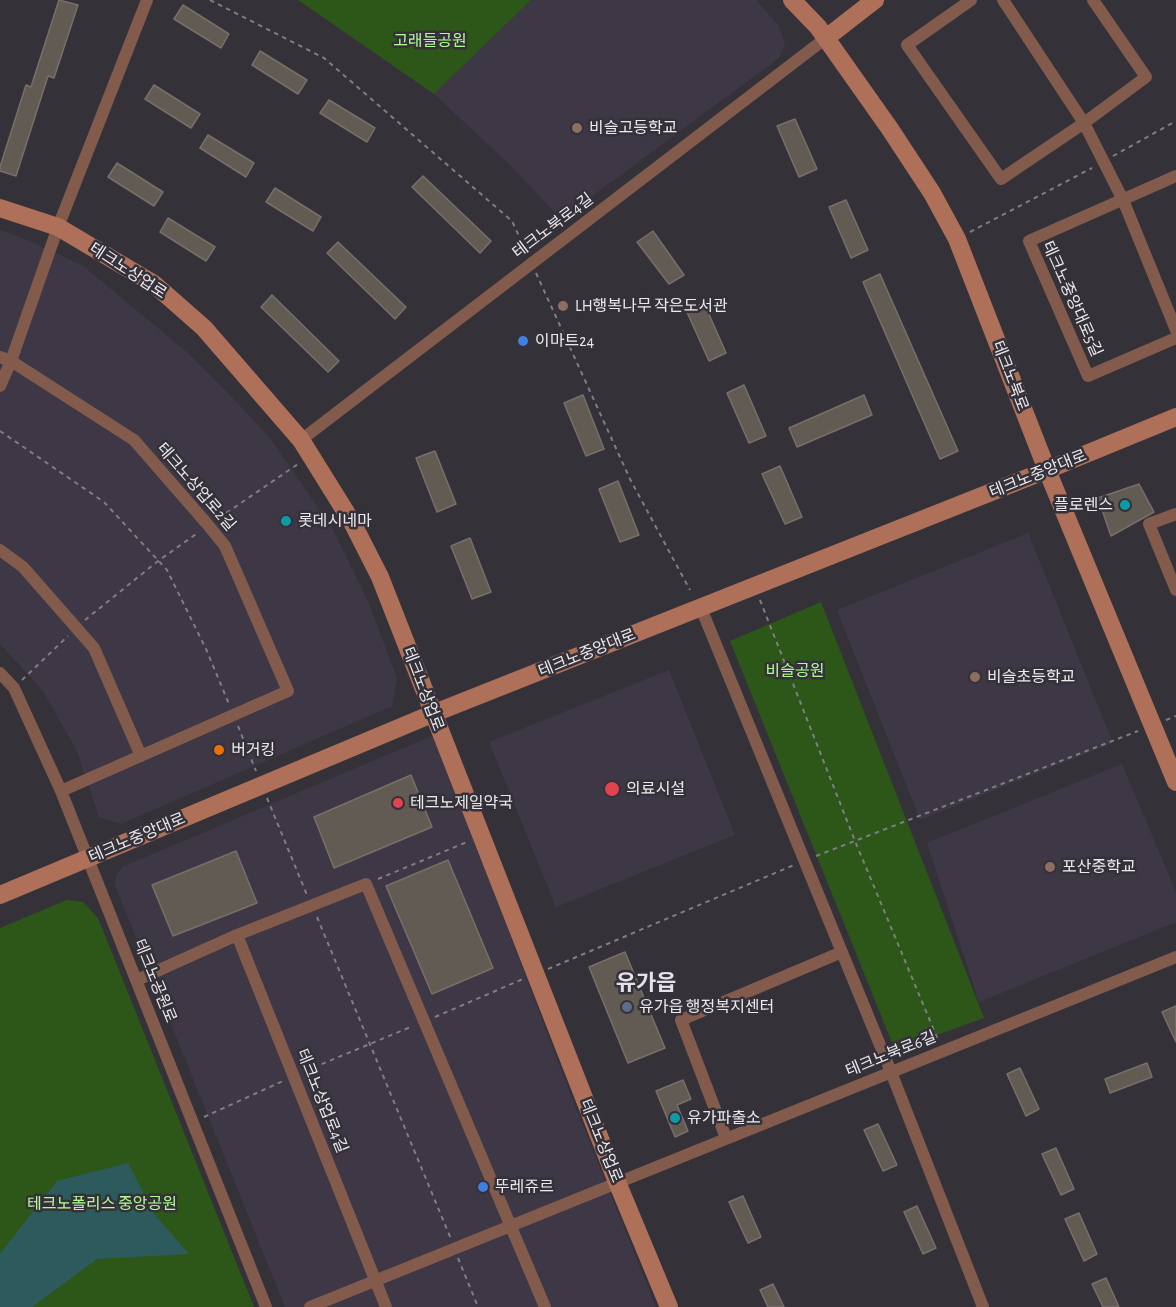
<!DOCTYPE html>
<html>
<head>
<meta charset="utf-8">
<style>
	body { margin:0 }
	canvas { display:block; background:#353139 }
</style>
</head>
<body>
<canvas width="1176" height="1307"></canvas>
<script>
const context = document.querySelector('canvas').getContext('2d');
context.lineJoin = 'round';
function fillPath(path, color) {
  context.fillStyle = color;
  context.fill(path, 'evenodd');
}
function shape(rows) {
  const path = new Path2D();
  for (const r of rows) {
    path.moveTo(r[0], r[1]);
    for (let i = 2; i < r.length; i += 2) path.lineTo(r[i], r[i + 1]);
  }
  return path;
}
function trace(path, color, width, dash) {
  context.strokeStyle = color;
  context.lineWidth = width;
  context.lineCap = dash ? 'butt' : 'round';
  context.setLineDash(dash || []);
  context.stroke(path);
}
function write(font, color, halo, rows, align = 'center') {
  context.font = font + ' "Alegreya Sans","Noto Sans KR",sans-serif';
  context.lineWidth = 5;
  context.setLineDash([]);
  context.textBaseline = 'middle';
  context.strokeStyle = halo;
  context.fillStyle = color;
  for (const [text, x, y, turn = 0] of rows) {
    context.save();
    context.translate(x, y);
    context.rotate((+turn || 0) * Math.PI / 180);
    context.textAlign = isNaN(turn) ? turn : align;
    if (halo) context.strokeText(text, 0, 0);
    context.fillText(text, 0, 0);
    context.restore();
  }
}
fillPath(shape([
	[531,0,756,0,779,26,785,45,779,58,561,219,508,163,434,94],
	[0,230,20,237,83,266,187,352,232,397,269,437,331,526,368,601,397,678,392,706,121,824,99,817,77,751,43,691,0,644],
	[1028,533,1113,743,920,820,837,610],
	[669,670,735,835,556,907,489,742],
	[434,735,572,1098,656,1307,285,1307,115,885,116,876,122,867],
	[1122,764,1176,892,1176,922,979,1002,927,843]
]), '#3e3745');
fillPath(shape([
	[298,0,531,0,434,94],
	[821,602,984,1018,895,1050,730,641],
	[67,900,83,902,98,918,254,1307,0,1307,0,928]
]), '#2c5719');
fillPath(shape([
	[128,1163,155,1215,189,1254,97,1259,32,1307,0,1307,0,1254,57,1181]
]), '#2d5b5d');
const building = shape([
	[59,0,78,5,54,78,48,76,16,176,0,171,0,167,26,85,31,87,59,0],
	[183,5,229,34,221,48,174,19,183,5],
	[260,51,307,80,298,94,252,65,260,51],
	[154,85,200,114,191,128,145,99,154,85],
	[329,100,375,128,367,142,320,113,329,100],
	[795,119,817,169,799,177,777,126,795,119],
	[208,135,254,163,246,177,200,148,208,135],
	[117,163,163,192,154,206,108,177,117,163],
	[423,176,491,241,480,253,412,187,423,176],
	[275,188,321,217,313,231,266,202,275,188],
	[846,200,868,250,851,258,829,207,846,200],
	[168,218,215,247,206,261,160,232,168,218],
	[653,231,684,275,669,284,637,242,653,231],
	[338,242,406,307,395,319,327,253,338,242],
	[880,274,958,451,940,459,863,282,880,274],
	[272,295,339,361,328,372,261,307,272,295],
	[704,303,726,353,709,361,686,310,704,303],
	[744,385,766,436,749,443,727,393,744,385],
	[583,395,604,449,586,456,564,403,583,395],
	[864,395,872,415,797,447,789,428,864,395],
	[435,451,456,504,437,512,416,458,435,451],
	[780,466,802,517,785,524,762,474,780,466],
	[618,481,639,535,620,542,599,489,618,481],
	[1139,484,1154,512,1111,536,1098,498,1139,484],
	[470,538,491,592,472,599,451,546,470,538],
	[411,775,432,827,334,868,314,817,411,775],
	[236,851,257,903,173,936,152,885,236,851],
	[448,860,493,968,432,994,386,886,448,860],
	[625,952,665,1048,628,1063,589,967,625,952],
	[1176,1006,1176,1042,1162,1012,1176,1006],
	[1147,1063,1152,1077,1110,1093,1105,1079,1147,1063],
	[1020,1068,1039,1109,1026,1116,1007,1074,1020,1068],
	[683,1080,691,1099,677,1105,688,1131,675,1137,656,1091,683,1080],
	[878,1124,897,1165,883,1171,864,1130,878,1124],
	[1056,1148,1074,1189,1061,1195,1042,1154,1056,1148],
	[743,1196,761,1237,748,1243,729,1202,743,1196],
	[917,1206,936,1248,923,1254,904,1212,917,1206],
	[1079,1213,1097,1254,1084,1261,1065,1219,1079,1213],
	[1106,1278,1119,1307,1103,1307,1092,1284,1106,1278],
	[773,1284,784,1307,768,1307,760,1290,773,1284]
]);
fillPath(building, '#625b54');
trace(building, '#777069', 1.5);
trace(shape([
	[210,0,324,58,512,221,526,251],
	[1113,156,1176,121],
	[970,232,1092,168],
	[536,273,630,479,690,590],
	[0,431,104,502,167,570,206,649,229,704],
	[219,518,298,464],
	[760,600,855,841,938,1040],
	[85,620,158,561,199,532],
	[22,680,68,636],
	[1166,720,1176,716],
	[238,726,256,771],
	[267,798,307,895],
	[816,856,1138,731],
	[378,879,467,842],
	[317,917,451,1239],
	[548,969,794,865],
	[435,1017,523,979],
	[305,1071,413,1026],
	[204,1117,283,1081],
	[458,1258,478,1307]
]), '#807d83', 2, [4.5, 4.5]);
trace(shape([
	[971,0,907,45,1001,179,1084,123,1146,77,1093,0],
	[1003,0,1084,123,1123,200,1176,330],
	[1176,176,1029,241,1088,376,1176,338],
	[0,357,11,361,134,440,208,525,225,546,288,691,61,791],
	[0,386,11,361,58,227,147,0],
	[301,440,826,38],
	[1176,514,1149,524,1176,590],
	[0,550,23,567,94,648,141,756],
	[701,608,891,1072,983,1307],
	[0,673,14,688,61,791,266,1307],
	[237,935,386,1307],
	[137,980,237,935,366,884,545,1307],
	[726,1138,681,1020,842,952],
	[310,1307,1176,957]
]), '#825b4c', 12);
trace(shape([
	[792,0,818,27,890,129,932,193,957,239,1047,470,1176,782],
	[826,38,875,0],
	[0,208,58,227,154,284,204,328,301,440,352,522,380,577,617,1182,669,1307],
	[0,895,432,714,1047,470,1176,417]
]), '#ae7059', 18);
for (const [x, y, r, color] of [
	[577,128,6,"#8d6e63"],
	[563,306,6,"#8d6e63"],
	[523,341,6,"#3f7fe0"],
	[1125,505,6,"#0f9aa8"],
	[286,521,6,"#0f9aa8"],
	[975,677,6,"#8d6e63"],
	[219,750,6,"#e8710a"],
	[612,789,8,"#e0444e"],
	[398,803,6,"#e0444e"],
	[1050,867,6,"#8d6e63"],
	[627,1007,6,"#5c6f8a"],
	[675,1118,6,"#0f9aa8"],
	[483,1187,6,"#3f7fe0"]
]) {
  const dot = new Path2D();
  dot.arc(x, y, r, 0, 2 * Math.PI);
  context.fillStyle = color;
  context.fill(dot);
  trace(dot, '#353139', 2);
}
write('16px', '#affc93', '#353139', [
	["고래들공원",430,41],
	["비슬공원",795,671],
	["테크노폴리스 중앙공원",102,1204]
]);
write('16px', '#ebe9ee', '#353139', [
	["비슬고등학교",589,128],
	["LH행복나무 작은도서관",575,306],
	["이마트24",535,341],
	["플로렌스",1113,505,"right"],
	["롯데시네마",298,521],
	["비슬초등학교",987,677],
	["버거킹",231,750],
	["의료시설",626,789],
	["테크노제일약국",410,803],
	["포산중학교",1062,867],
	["유가읍 행정복지센터",639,1007],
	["유가파출소",687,1118],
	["뚜레쥬르",495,1187]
], 'left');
write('16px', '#ebe9ee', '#353139', [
	["테크노북로4길",553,226,-37],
	["테크노상업로",128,271,33],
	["테크노중앙대로5길",1072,299,66],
	["테크노북로",1010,376,69],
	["테크노중앙대로",1038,474,-22],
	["테크노상업로2길",196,487,49],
	["테크노중앙대로",587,653,-22],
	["테크노상업로",423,689,69],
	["테크노중앙대로",137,838,-23],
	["테크노공원로",155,981,68],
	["테크노북로6길",891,1054,-22],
	["테크노상업로4길",322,1101,68],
	["테크노상업로",601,1141,68]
]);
write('bold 22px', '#e5e0ea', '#353139', [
	["유가읍",646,983]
]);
</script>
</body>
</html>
